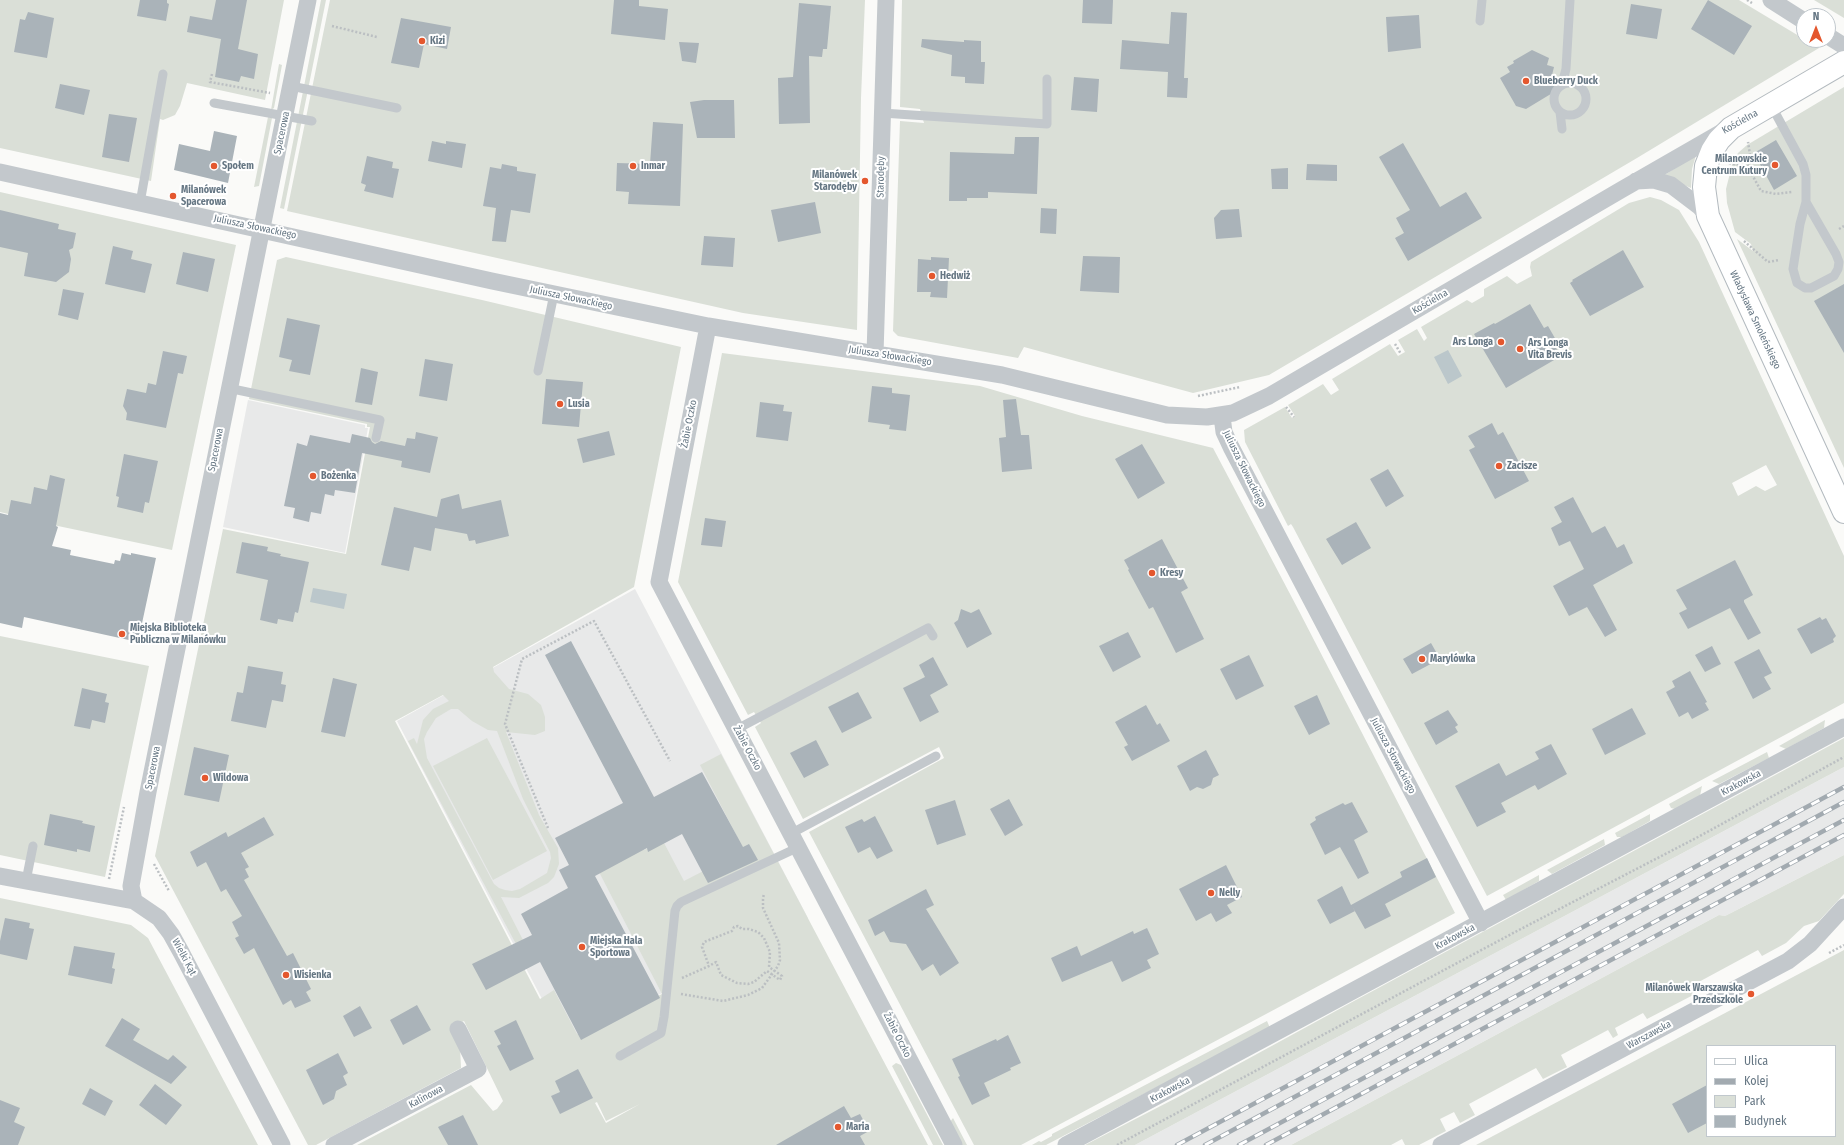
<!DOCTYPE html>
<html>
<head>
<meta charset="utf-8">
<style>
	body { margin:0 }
	#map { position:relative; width:1844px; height:1145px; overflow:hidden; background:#fafaf8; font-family:"Fira Sans Condensed",sans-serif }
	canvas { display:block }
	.legend { position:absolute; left:1706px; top:1045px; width:130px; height:92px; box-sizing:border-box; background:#fff; border:1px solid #c1c8cd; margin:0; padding:5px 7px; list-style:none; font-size:12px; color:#657683 }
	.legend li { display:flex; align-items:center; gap:8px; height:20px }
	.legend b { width:20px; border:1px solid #c1c8cd }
	.north { position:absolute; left:1796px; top:8px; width:40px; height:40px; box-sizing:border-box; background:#fff; border:1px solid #c1c8cd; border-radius:50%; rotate:0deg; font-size:11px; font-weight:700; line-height:16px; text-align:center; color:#657683 }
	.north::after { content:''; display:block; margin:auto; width:14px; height:18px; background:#e4572e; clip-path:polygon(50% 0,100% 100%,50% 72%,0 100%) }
</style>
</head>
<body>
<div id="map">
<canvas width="1844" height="1145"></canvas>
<ul class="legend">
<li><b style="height:5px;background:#fff"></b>Ulica</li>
<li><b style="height:5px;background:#a2aab0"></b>Kolej</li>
<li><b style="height:11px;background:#dadfd7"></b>Park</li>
<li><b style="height:11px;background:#aab3b9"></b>Budynek</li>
</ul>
<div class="north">N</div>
</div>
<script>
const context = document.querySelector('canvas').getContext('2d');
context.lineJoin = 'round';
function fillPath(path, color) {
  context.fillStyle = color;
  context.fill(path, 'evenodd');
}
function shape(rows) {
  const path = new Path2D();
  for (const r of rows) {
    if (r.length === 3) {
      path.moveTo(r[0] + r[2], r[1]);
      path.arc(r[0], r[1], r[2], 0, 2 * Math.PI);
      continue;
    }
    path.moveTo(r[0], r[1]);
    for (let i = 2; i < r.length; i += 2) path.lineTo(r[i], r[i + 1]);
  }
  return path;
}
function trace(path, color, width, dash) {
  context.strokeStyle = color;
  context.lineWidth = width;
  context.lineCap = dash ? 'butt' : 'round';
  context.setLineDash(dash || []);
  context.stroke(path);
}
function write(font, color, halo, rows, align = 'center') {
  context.font = font + ' "Fira Sans Condensed",sans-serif';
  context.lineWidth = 4;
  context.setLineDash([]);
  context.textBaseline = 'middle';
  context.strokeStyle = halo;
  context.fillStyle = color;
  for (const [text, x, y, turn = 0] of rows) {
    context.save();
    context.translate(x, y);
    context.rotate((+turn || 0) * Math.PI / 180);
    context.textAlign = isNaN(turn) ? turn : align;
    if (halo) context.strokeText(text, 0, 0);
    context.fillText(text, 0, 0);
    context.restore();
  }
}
fillPath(shape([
	[248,400,365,425,365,428,368,428,345,553,223,527],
	[635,589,808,918,565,1043,397,721],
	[1844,767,1844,855,1725,916,1719,915,1291,1145,1135,1145]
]), '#e8e9e9');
fillPath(shape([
	[0,0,284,0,265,100,187,83,180,106,175,115,163,120,160,119,151,181,0,148],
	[321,0,326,0,284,209,280,208],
	[330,0,865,0,861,98,857,330,743,313,287,211],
	[902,0,1739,0,1819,48,1637,158,1269,375,1193,393,1024,347,1018,358,898,336,893,331,900,121,924,123,920,109,900,107],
	[1814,0,1844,0,1844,18],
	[279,64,282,65,274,108,271,110],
	[1844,87,1844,468,1737,239,1753,251,1751,244,1735,232,1727,203,1726,189,1733,161,1738,153,1747,145],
	[268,117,272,118,259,186,254,187],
	[1696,155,1692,169,1691,188,1663,176],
	[0,192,236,245,172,550,58,526,0,512],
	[1650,197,1661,200,1679,210,1699,242,1844,556,1844,703,1487,896,1293,527,1291,524,1288,526,1245,442,1244,430,1285,407,1292,418,1295,416,1288,405,1323,384,1331,395,1339,390,1332,379,1390,344,1398,356,1405,352,1398,340,1417,329,1424,341,1427,338,1421,327,1467,300,1472,303,1479,299,1484,296,1484,289,1507,276,1517,284,1532,276,1530,267,1531,262,1629,203],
	[1766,465,1777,485,1765,491,1756,486,1738,496,1732,483],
	[286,257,482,300,681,347,634,587,493,667,494,672,509,689,528,694,541,705,545,717,545,731,535,735,506,732,539,815,558,848,559,864,554,877,548,883,519,898,501,897,523,940,516,944,408,741,414,738,417,744,423,720,433,709,449,701,443,695,395,721,540,999,554,990,577,1034,662,994,598,870,642,847,644,850,663,841,684,881,744,850,700,765,721,754,928,1145,357,1145,471,1085,493,1111,497,1109,503,1101,464,1021,451,1028,460,1047,461,1068,316,1145,308,1145,155,856,223,529,346,554,370,427,367,427,367,424,249,399,277,260],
	[451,709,458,709,472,721,488,730,497,731,523,799,550,852,551,858,547,873,520,889,512,891,505,890,499,888,494,884,427,758,424,739,427,732,436,718],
	[597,1102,606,1121,640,1104,606,1123,595,1103],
	[722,353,980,386,1082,416,1213,448,1299,611,1455,913,1021,1145,974,1145,809,832,944,758,939,747,803,819,755,727,761,723,754,712,748,715,678,582],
	[0,636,149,666,105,877,0,855],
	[1825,720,1824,728,1786,749,1779,746],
	[487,738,547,851,493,880,433,766],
	[1844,738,1844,767,1135,1145,1085,1145,1180,1096,1354,1001],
	[1767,752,1769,758,1719,784,1712,781],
	[1702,786,1700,796,1675,809,1671,808,1669,804],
	[1650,814,1650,821,1622,837,1617,837,1615,833],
	[1604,839,1605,845,1552,874,1547,870],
	[1844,855,1844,894,1819,921,1804,926,1786,943,1762,956,1758,950,1695,984,1699,992,1647,1019,1643,1013,1615,1028,1618,1035,1613,1038,1608,1030,1561,1055,1567,1067,1543,1079,1536,1068,1469,1104,1475,1115,1460,1123,1454,1112,1440,1119,1446,1131,1419,1145,1405,1145,1402,1139,1391,1145,1291,1145,1719,915,1725,916],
	[1539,875,1539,881,1506,900,1503,895],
	[0,898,131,925,148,938,258,1145,0,1145],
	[1844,950,1844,1145,1476,1145],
	[1707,1046,1835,1046,1835,1136,1707,1136],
	[1267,1021,1270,1028,1046,1145,1032,1145,1039,1141,1041,1142,1052,1136,1052,1134],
	[896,1063,901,1065,943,1145,933,1145,892,1066],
	[953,1118,967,1145,962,1145,950,1122]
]), '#dadfd7');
fillPath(shape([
	[1448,350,1462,376,1448,384,1434,357],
	[313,588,347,594,344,609,310,602]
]), '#bbc7cb');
fillPath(shape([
	[140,0,167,0,167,3,169,4,166,21,137,16],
	[216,0,247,0,238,49,258,54,254,79,241,76,239,82,215,77,221,39,187,32,190,16,212,20],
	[614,0,639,0,639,6,668,9,665,40,611,34],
	[1083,0,1113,0,1112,24,1082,23],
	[1708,0,1752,26,1734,55,1691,29],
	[799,3,831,6,827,49,823,49,822,57,809,56,810,123,779,124,778,78,793,77],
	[1631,4,1662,9,1657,39,1626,34],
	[28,12,54,18,47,58,14,52,20,19,25,20],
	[1171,12,1187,13,1184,78,1188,78,1187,98,1167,97,1168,72,1120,69,1122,40,1169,44],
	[1419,15,1421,48,1388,52,1386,17],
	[401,18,451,27,447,49,424,44,419,68,391,63],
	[922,39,964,42,964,40,981,41,981,62,985,62,984,84,965,83,965,77,951,76,952,55,921,47],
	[679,42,699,43,696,63,682,61],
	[1532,50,1549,58,1547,65,1554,67,1550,83,1559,89,1526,109,1516,106,1500,78,1510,72,1507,67,1514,63,1513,61],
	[1074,77,1099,79,1097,112,1071,110],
	[60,84,90,90,84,115,55,108],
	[704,100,734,100,735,138,697,138,690,102],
	[109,114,137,118,129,162,102,157],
	[653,122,683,124,680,206,628,204,629,192,616,191,617,163,650,164],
	[214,131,237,136,228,183,174,170,179,144,210,151],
	[1015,137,1039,137,1037,194,988,192,988,198,967,198,967,201,949,201,950,152,1014,154],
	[1776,140,1797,176,1774,190,1754,153],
	[432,141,446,144,446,141,466,144,462,168,428,161],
	[1403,143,1440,207,1466,192,1482,218,1408,261,1395,238,1404,233,1396,218,1410,210,1379,157],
	[367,156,393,162,392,168,399,169,393,198,364,191,366,185,361,183],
	[502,164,517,167,517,171,536,174,530,213,511,210,506,242,492,241,496,208,483,206,490,167,501,169],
	[1307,164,1337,165,1337,181,1306,180],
	[1288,168,1288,189,1272,189,1271,169],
	[815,202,821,233,778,242,771,210],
	[1041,208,1057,209,1056,234,1040,233],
	[1239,209,1242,237,1216,239,1214,218,1221,210],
	[0,210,59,224,58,229,76,233,73,248,69,250,71,259,69,272,56,282,24,276,28,253,0,247],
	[704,236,735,238,733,267,701,265],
	[113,246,133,251,131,259,152,264,145,293,105,284],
	[1623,250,1644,287,1590,316,1570,283,1573,281,1572,280],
	[183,252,215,259,208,292,176,284],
	[1083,256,1120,257,1119,293,1080,291],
	[931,257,949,258,947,298,930,297,931,292,917,292,918,259,931,260],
	[1844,284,1844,353,1814,301],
	[63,289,84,293,78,320,58,315],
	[1530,304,1544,328,1548,326,1556,340,1552,342,1561,356,1506,388,1474,334,1494,323,1495,324],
	[287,318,320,325,310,375,289,371,292,360,279,357],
	[163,351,187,356,183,374,178,373,166,428,126,420,127,413,123,406,127,389,146,393,148,383,156,385],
	[425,359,453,364,447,401,419,396],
	[361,368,378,372,372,405,355,402],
	[546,379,583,382,579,427,542,424],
	[872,386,892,388,892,393,910,395,906,431,889,429,890,425,868,422],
	[1016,399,1021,435,1029,435,1032,469,1002,472,999,438,1006,437,1003,400],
	[760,402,784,405,783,411,792,412,788,441,756,437],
	[1492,423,1498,435,1503,432,1529,481,1495,499,1469,450,1475,447,1468,436],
	[609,431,615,455,583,463,577,439],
	[416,432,438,437,430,473,401,467,402,461,362,453,355,493,335,490,334,496,325,494,321,514,311,512,309,522,293,518,295,508,284,506,297,443,307,446,310,435,350,443,352,434,370,438,372,442,375,444,381,441,405,446,407,438,415,439],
	[1142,444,1165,483,1138,499,1115,459],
	[124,454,158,461,149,503,145,502,143,513,117,507,119,497,116,496],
	[1388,469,1404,496,1386,507,1370,479],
	[50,475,65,479,56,526,58,527,52,546,71,550,70,555,114,564,115,560,120,561,122,553,131,555,131,553,156,558,138,642,24,617,22,628,0,623,0,513,8,515,11,500,31,504,34,487,47,490],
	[459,494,462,509,501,500,509,536,476,544,475,540,469,541,467,534,435,528,431,551,414,547,409,571,381,565,394,507,437,517,441,499],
	[1573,497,1592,533,1605,526,1617,548,1624,544,1633,563,1593,585,1617,630,1605,637,1587,607,1569,616,1553,586,1584,569,1570,541,1559,546,1551,528,1562,522,1554,507],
	[705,518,726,521,722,547,701,545],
	[1356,522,1371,548,1342,565,1326,539],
	[1162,539,1188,588,1181,592,1204,639,1176,653,1153,607,1149,609,1128,570,1129,569,1124,560],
	[242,542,268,547,267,551,281,554,280,556,309,562,298,613,295,612,293,622,278,619,277,624,260,620,268,580,236,573],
	[1735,560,1753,595,1744,600,1744,602,1761,633,1748,640,1730,608,1688,629,1679,613,1687,609,1676,590],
	[961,609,971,613,979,609,992,634,967,648,954,623,958,620],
	[1820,617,1822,620,1826,618,1836,636,1833,639,1834,642,1811,654,1797,629],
	[1128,632,1141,657,1113,672,1099,646],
	[571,641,654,797,702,772,743,847,749,844,758,860,708,883,682,834,648,852,647,848,595,876,660,998,581,1040,540,962,486,990,472,964,532,935,521,914,568,888,559,870,569,865,555,838,623,803,545,655],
	[1431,643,1440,659,1412,674,1403,659],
	[1712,646,1721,664,1705,672,1695,655],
	[1759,649,1772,673,1764,677,1771,689,1753,699,1734,662],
	[1249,655,1264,686,1236,700,1220,669],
	[933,657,948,685,930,695,939,712,920,722,903,688,925,677,919,665],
	[248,666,283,672,281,684,286,685,283,702,272,700,266,728,231,721,237,692,243,693],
	[1690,671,1707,702,1705,703,1709,710,1692,719,1688,712,1679,717,1666,692,1675,687,1672,681],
	[333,678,357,684,345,737,321,732],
	[82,688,107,694,105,702,109,703,105,723,92,720,90,729,74,726],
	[858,692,872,718,842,733,828,707],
	[1317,695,1330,724,1309,735,1294,706],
	[1146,705,1157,725,1160,723,1170,741,1132,761,1124,747,1128,745,1115,722],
	[1632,708,1646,734,1605,755,1592,729],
	[1448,710,1458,725,1455,727,1458,732,1436,745,1424,723],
	[816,740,829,765,804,778,790,753],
	[1551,744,1567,774,1538,790,1535,785,1501,803,1506,812,1477,827,1455,786,1499,763,1506,776,1539,759,1535,752],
	[194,747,229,755,219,802,184,795],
	[1206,750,1219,775,1213,778,1211,785,1203,789,1197,787,1190,791,1177,766],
	[1009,799,1023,825,1005,836,990,809],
	[955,800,966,835,937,845,925,810],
	[1352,802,1368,832,1354,840,1369,873,1358,879,1340,847,1325,855,1310,824,1316,820,1315,817,1343,803,1345,805],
	[50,814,83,821,82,823,95,826,90,852,77,849,77,852,44,845],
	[875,816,893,851,877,859,870,847,858,853,845,827,862,819,864,822],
	[264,817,274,835,241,853,249,867,245,869,249,877,244,880,287,956,293,953,311,989,306,992,311,1001,295,1008,291,1000,283,1005,254,948,244,954,235,938,239,936,232,922,242,916,226,889,221,892,206,862,197,867,190,852,226,832,228,837],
	[1427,858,1436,877,1385,904,1391,916,1365,929,1352,906,1355,911,1330,924,1317,900,1342,886,1351,905,1402,877,1400,872],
	[1226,865,1242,897,1227,905,1232,913,1216,922,1211,913,1196,921,1179,889],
	[926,889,934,905,926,909,959,963,940,976,933,964,922,971,906,944,890,942,884,931,875,936,868,920],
	[5,918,30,923,29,928,34,929,27,960,0,954,0,941],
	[1147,928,1159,954,1147,960,1151,968,1122,982,1112,961,1062,982,1051,958,1077,946,1081,956,1133,931,1134,934],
	[74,946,115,953,112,968,115,969,112,984,68,975],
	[417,1005,431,1030,403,1045,390,1020],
	[360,1006,372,1028,354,1037,343,1016],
	[122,1018,140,1029,133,1040,168,1060,173,1055,187,1067,171,1084,105,1046],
	[516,1020,534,1059,510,1071,497,1046,501,1044,494,1031],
	[1008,1035,1021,1063,1010,1068,1011,1070,984,1083,990,1096,972,1105,958,1077,960,1076,952,1059,996,1039,997,1041],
	[338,1053,348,1073,343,1076,347,1085,336,1091,334,1099,323,1105,306,1070],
	[578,1069,593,1098,560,1114,551,1096,560,1092,555,1081],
	[155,1084,182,1105,166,1125,139,1105],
	[1707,1085,1707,1123,1688,1133,1672,1104],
	[90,1088,113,1101,105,1116,82,1104],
	[0,1100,20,1108,14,1122,25,1127,18,1145,0,1145],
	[844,1106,851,1118,860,1114,869,1131,860,1136,865,1145,776,1145],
	[463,1115,478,1145,448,1145,438,1127]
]), '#aab3b9');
const secondary = shape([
	[1844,62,1731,128,1719,140,1712,151,1706,166,1704,187,1708,216,1844,512]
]);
trace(secondary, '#b3babf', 24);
trace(shape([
	[1747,0,1752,3],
	[332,26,377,37],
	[212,74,210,82,270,93],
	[1729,163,1748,167,1751,161,1748,142],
	[1748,167,1761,191,1776,194,1792,192],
	[1839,229,1844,226],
	[1744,241,1768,262,1779,260],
	[1395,344,1401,354],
	[1198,396,1240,387],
	[1286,407,1294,417],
	[548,828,505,724,522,659,594,621,670,761],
	[154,864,169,891],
	[109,879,124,807],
	[1829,953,1844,945],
	[682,978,709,966,716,962,721,975,737,983,748,984,754,982,767,971,780,980,782,976,769,967,770,952,764,938,758,932,749,929,742,929,738,926,734,927,732,931,704,942,702,947,709,966],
	[681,994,723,1001,748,995,762,988,778,966,780,960,779,943,763,908,763,899,764,893],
	[1117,1145,1517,931,1698,837,1844,757]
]), '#bbbfc2', 2.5, [2, 2]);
trace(shape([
	[1480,21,1482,0],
	[1570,99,16],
	[1562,84,1566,69,1570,0],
	[291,86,397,108],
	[214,103,312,121],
	[1771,105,1803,164,1806,175,1806,202,1836,254,1839,262,1838,269,1834,276,1811,288,1805,288,1797,283,1793,269,1800,224,1806,202],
	[1560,112,1562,129],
	[882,113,1047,124,1047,79],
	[140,203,163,74],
	[538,371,554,294],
	[228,388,380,420,376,438],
	[737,729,928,628,933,636],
	[792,833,936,756],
	[26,881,33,846],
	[620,1056,661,1033,664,1017,675,911,677,906,681,902,799,847]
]), '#c3c8cc', 9);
trace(shape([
	[1771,0,1804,21],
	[1828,36,1844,46],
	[0,172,492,281,708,326,1002,375,1167,415,1207,417,1233,413,1269,396,1621,190,1724,131],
	[1636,181,1654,180,1671,185,1700,207,1708,216],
	[708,326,659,582,954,1145],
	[875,354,886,0],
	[1222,416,1224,432,1231,447,1481,923],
	[0,876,134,901,159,918,171,934,181,952,282,1145],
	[134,901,131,886,148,792,308,0],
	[334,1145,478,1069,458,1029],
	[1066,1145,1844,727],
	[1441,1145,1788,961,1810,944,1844,907]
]), '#c3c8cc', 17);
trace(secondary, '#fff', 22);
const rail = shape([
	[1177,1145,1844,787],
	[1205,1145,1844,802],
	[1239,1145,1844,820],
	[1266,1145,1844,835]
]);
trace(rail, '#a2aab0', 4.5);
trace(rail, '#fff', 3, [9]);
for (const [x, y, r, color] of [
	[422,41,4,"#e4572e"],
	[1526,81,4,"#e4572e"],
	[1775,165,4,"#e4572e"],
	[214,166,4,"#e4572e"],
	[633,166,4,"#e4572e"],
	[865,181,4,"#e4572e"],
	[173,196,4,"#e4572e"],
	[932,276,4,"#e4572e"],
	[1501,342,4,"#e4572e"],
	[1520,349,4,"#e4572e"],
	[560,404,4,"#e4572e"],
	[1499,466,4,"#e4572e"],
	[313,476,4,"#e4572e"],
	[1152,573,4,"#e4572e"],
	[122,634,4,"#e4572e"],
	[1422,659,4,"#e4572e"],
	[205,778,4,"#e4572e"],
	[1211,893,4,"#e4572e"],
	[582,947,4,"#e4572e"],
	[286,975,4,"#e4572e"],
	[1751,994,4,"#e4572e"],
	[838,1127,4,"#e4572e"]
]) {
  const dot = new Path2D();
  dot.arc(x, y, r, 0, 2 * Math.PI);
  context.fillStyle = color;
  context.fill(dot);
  trace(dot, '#fff', 1.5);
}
write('bold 10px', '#657683', '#fff', [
	["Kizi",430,41],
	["Blueberry Duck",1534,81],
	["Milanowskie",1767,159,"right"],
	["Centrum Kutury",1767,171,"right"],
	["Społem",222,166],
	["Inmar",641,166],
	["Milanówek",857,175,"right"],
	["Starodęby",857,187,"right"],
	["Milanówek",181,190],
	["Spacerowa",181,202],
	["Hedwiż",940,276],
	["Ars Longa",1493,342,"right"],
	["Ars Longa",1528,343],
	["Vita Brevis",1528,355],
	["Lusia",568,404],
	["Zacisze",1507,466],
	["Bożenka",321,476],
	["Kresy",1160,573],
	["Miejska Biblioteka",130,628],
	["Publiczna w Milanówku",130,640],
	["Marylówka",1430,659],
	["Wildowa",213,778],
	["Nelly",1219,893],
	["Miejska Hala",590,941],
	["Sportowa",590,953],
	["Wisienka",294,975],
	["Milanówek Warszawska",1743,988,"right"],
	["Przedszkole",1743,1000,"right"],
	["Maria",846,1127]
], 'left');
write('10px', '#657683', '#fff', [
	["Kościelna",1740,122,-29],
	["Spacerowa",282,133,-78],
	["Starodęby",881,177,-89],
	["Juliusza Słowackiego",255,227,12],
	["Juliusza Słowackiego",571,298,12],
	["Kościelna",1430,302,-30],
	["Władysława Smoleńskiego",1755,320,65],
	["Juliusza Słowackiego",890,356,9],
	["Żabie Oczko",689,424,-79],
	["Spacerowa",216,450,-79],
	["Juliusza Słowackiego",1244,469,64],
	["Żabie Oczko",747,748,62],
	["Juliusza Słowackiego",1393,756,62],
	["Spacerowa",153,768,-79],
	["Krakowska",1741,783,-28],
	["Krakowska",1455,937,-28],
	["Wielki Kąt",184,957,62],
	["Żabie Oczko",897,1035,63],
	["Warszawska",1649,1035,-28],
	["Krakowska",1170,1090,-28],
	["Kalinowa",426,1097,-28]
]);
</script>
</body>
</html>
